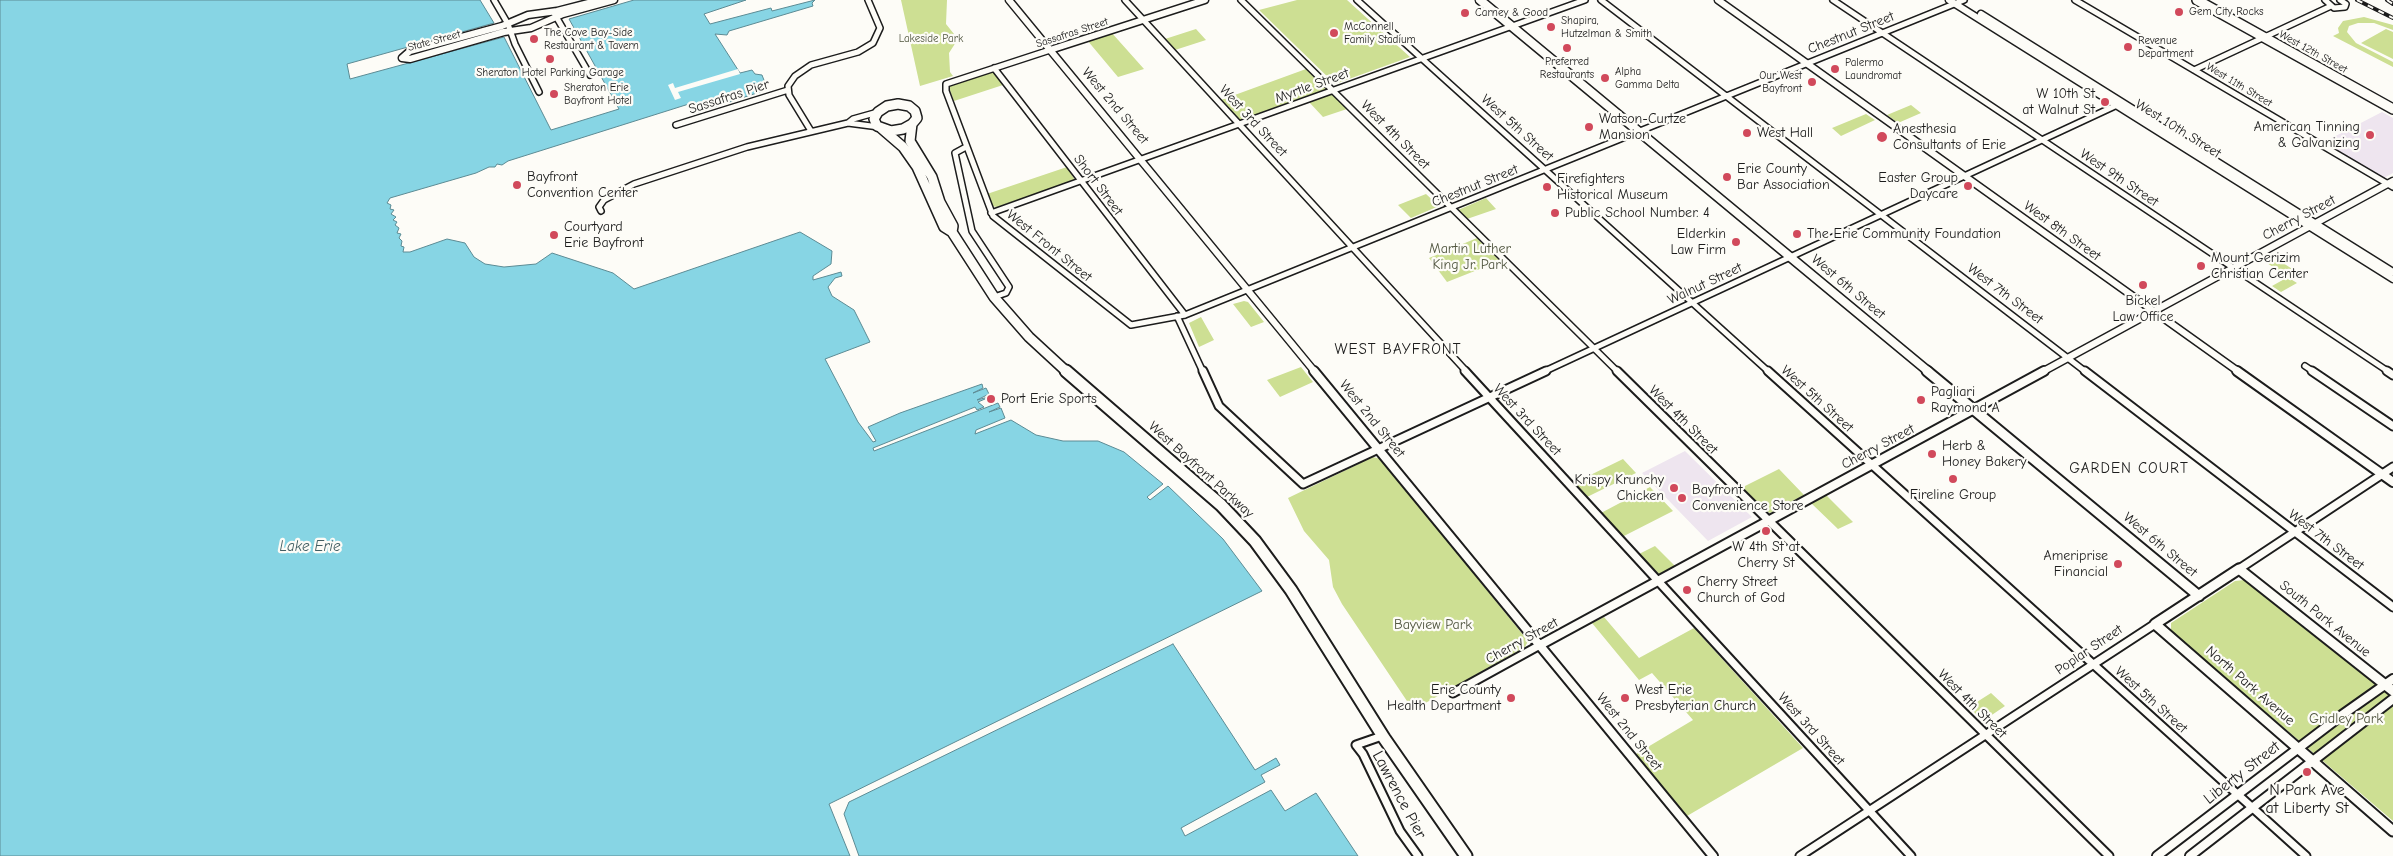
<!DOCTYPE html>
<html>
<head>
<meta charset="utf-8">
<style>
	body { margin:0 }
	canvas { display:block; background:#fdfcf7 }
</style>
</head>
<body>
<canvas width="2393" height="856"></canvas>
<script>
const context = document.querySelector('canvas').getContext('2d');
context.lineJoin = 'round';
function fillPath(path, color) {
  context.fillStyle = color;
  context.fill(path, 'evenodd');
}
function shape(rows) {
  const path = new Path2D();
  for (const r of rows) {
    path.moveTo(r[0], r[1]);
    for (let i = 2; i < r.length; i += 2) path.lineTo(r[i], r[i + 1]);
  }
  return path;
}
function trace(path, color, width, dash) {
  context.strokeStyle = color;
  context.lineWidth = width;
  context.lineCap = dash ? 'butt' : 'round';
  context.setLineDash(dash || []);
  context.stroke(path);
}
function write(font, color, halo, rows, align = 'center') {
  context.font = font + ' "Comic Neue",sans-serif';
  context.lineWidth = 4.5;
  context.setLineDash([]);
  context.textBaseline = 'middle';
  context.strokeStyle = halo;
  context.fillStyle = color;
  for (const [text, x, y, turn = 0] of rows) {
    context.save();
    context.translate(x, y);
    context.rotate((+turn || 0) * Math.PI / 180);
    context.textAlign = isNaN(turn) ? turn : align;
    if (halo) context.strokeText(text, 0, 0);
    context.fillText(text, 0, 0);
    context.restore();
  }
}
fillPath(shape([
	[2382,112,2393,118,2393,173,2384,178,2324,142],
	[1685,451,1752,517,1708,541,1642,473]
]), '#eee5ef');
fillPath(shape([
	[901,0,947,0,946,24,958,39,949,53,950,72,953,76,920,86],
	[1297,0,1347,0,1410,57,1335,84,1259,10],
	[2364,17,2393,25,2393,30,2374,23,2358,23,2349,26,2347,32,2356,43,2393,62,2393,67,2333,36,2339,33,2338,28,2343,21],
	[1196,29,1206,40,1175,50,1165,39],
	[2386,29,2393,32,2393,59,2361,43],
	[1111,32,1144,69,1118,77,1087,40],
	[1306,69,1327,90,1240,122,1221,100],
	[992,71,1003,85,954,101,949,88,951,85],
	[1332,94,1347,109,1323,117,1309,102],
	[1911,105,1921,113,1898,123,1887,115],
	[1866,114,1875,120,1841,136,1832,128],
	[1067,167,1075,180,997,207,991,206,987,194],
	[1426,194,1439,206,1411,218,1398,205],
	[1486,198,1496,209,1467,219,1458,210],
	[1477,238,1500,261,1447,282,1429,258],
	[2272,256,2297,272,2289,278,2297,283,2281,292,2272,286,2288,277,2264,261],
	[1244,301,1248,302,1264,322,1251,327,1233,304],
	[1201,317,1214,340,1199,347,1189,323],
	[1301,367,1313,382,1280,397,1267,380],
	[1373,457,1381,459,1528,641,1525,647,1413,710,1342,604,1333,587,1329,560,1304,531,1288,498],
	[1623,459,1636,473,1587,497,1574,483],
	[1779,469,1804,495,1770,513,1762,509,1741,488],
	[1650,487,1673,511,1622,537,1601,513],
	[1826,495,1853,522,1838,529,1811,503],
	[1655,546,1675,566,1659,574,1639,554],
	[2244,580,2393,698,2393,821,2171,631,2171,623,2235,581],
	[1604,617,1639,658,1694,628,1803,748,1687,816,1636,754,1693,720,1652,673,1639,680,1592,623],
	[1991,693,2005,706,1983,721,1969,707]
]), '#cddf93');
const water = shape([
	[0,0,480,0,494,23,347,64,350,79,504,37,551,130,619,109,569,19,634,0,746,0,704,14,710,24,771,8,772,11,815,0,812,3,813,6,729,31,727,35,715,34,740,73,752,70,755,74,762,75,767,88,766,90,699,112,695,110,692,103,508,161,502,165,497,164,495,167,489,167,476,173,390,198,387,203,391,205,390,209,394,210,391,214,396,217,393,220,397,222,395,225,399,228,397,233,401,234,399,238,402,241,401,246,404,247,403,252,410,252,447,239,465,243,474,257,485,264,504,267,536,264,552,253,613,273,634,289,800,232,832,251,831,264,813,276,813,280,841,272,842,276,835,278,828,287,832,296,854,310,870,342,825,359,858,422,873,442,876,441,868,427,900,413,982,384,983,388,973,393,986,388,989,394,977,400,992,396,978,402,984,407,977,410,975,407,873,448,874,451,998,403,1000,407,989,412,1001,408,1005,418,976,430,975,434,1011,420,1036,435,1063,441,1098,441,1124,452,1163,484,1147,497,1150,500,1168,486,1223,539,1262,591,829,804,850,856,0,856,0,0],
	[1173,644,1255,770,1276,758,1280,765,1261,775,1265,782,1181,828,1185,836,1271,790,1285,811,1316,793,1358,856,859,856,844,814,849,802,1173,644]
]);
fillPath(water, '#87d5e4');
trace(water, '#5c8b94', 1);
fillPath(shape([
	[738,69,740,74,678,92,681,98,675,100,668,85,673,83,675,88]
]), '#fdfcf7');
const minorFar1 = shape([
	[494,0,508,24,515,44,539,92],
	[1125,0,1467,372],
	[1241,0,1618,372],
	[1357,0,1769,372],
	[1601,0,2086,372],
	[1833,0,2389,372],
	[2075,0,2393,187],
	[2325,0,2334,8,2345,7,2346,4,2340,0],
	[554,13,590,75],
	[1050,50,946,84,946,91,993,216,1131,325,1185,315,1964,0],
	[994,68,1185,315],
	[2194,70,2331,6],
	[848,123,879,127],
	[676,125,788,90],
	[811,131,789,95,788,86,795,76,811,65,858,52,873,43,880,28,868,0],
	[966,147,955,153,972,231,1009,287,1006,293,994,297],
	[601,211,599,207,604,200,634,184,747,147,848,123,853,119,878,112],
	[991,213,1585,0],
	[1177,316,1203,372],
	[2305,366,2314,372],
	[1543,372,2117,105]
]);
const minor = shape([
	[1203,371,1219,406,1303,484,1546,371],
	[1465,371,1911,856],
	[1617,371,2109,856],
	[1768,371,2306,856],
	[2085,371,2393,607],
	[2312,371,2393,426],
	[2387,371,2393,375],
	[2239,569,2393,467],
	[1453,693,1540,645],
	[1382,736,1356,745,1363,754,1400,831,1418,856],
	[1800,856,2155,624]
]);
const tertiaryFar1 = shape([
	[600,0,557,11,528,15,502,26,410,51,402,58,410,59,504,32,531,28,563,14,614,0],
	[1009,0,1315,372],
	[1718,0,2239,372],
	[1949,0,2393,279],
	[1981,14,2393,272],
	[1050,50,1205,0],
	[2042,372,2393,181]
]);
const tertiary = shape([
	[1314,371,1713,856],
	[2237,371,2393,482],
	[1540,645,2044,371],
	[2157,856,2342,715,2393,679],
	[2190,856,2393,699]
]);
const secondaryFar1 = shape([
	[1480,0,1929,372]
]);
const secondary = shape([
	[1927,371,2199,596],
	[2393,691,2239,569,2155,624,2393,831]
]);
const primary = shape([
	[2197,0,2393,109]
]);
const trunkFar1 = shape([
	[898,104,909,106,915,111,917,118,912,124,903,129,891,131,877,126,874,119,878,112,887,106,898,104],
	[912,124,910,141,932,177,940,202,953,226,952,232],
	[881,128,903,147,917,167,944,227,952,232,994,297,1029,337,1067,372]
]);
const trunk = shape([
	[1066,371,1221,505,1255,541,1291,590,1384,738,1466,856]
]);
trace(minorFar1, '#1c1c1c', 8);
trace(minor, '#1c1c1c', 11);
trace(tertiaryFar1, '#1c1c1c', 9);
trace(tertiary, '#1c1c1c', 12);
trace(secondaryFar1, '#1c1c1c', 11);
trace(secondary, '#1c1c1c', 13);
trace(primary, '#1c1c1c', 12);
trace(trunkFar1, '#1c1c1c', 12);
trace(trunk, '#1c1c1c', 15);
trace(minorFar1, '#fdfcf7', 5);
trace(minor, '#fdfcf7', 7);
trace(tertiaryFar1, '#fdfcf7', 6);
trace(tertiary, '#fdfcf7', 8);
trace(secondaryFar1, '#fdfcf7', 8);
trace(secondary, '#fdfcf7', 9);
trace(primary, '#fdfcf7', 9);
trace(trunkFar1, '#fdfcf7', 9);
trace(trunk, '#fdfcf7', 11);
const rail = shape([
	[2357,0,2393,18],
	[2387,0,2393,4]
]);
trace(rail, '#1c1c1c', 4);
trace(rail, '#fdfcf7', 2, [6]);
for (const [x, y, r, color] of [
	[2179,12,5,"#d1495b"],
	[1465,13,5,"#d1495b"],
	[1551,27,5,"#d1495b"],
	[1334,33,5,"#d1495b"],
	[534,39,5,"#d1495b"],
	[2128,47,5,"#d1495b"],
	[1567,48,5,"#d1495b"],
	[550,59,5,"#d1495b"],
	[1835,69,5,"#d1495b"],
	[1605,78,5,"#d1495b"],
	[1812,82,5,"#d1495b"],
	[554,94,5,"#d1495b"],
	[2105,102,5,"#d1495b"],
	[1589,127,5,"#d1495b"],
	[1747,133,5,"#d1495b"],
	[2370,135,5,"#d1495b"],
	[1882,137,6,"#d1495b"],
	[1727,177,5,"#d1495b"],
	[517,185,5,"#d1495b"],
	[1968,186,5,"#d1495b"],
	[1547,187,5,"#d1495b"],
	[1555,213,5,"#d1495b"],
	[1797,234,5,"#d1495b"],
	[554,235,5,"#d1495b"],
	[1736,242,5,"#d1495b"],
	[2201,266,5,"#d1495b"],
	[2143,285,5,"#d1495b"],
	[991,399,5,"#d1495b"],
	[1921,400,5,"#d1495b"],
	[1932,454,5,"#d1495b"],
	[1953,479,5,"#d1495b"],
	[1674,488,5,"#d1495b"],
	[1682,498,5,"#d1495b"],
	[1766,531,5,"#d1495b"],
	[2118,564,5,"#d1495b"],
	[1687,590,5,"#d1495b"],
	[1511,698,5,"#d1495b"],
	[1625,698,5,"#d1495b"],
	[2307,772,5,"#d1495b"]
]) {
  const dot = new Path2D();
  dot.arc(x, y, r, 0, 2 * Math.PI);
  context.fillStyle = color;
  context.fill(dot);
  trace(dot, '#fdfcf7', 2);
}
write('11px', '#1c1c1c', '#fdfcf7', [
	["Gem City Rocks",2189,12],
	["Carney & Good",1475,13],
	["Shapira,",1561,21],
	["Hutzelman & Smith",1561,34],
	["McConnell",1344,27],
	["Family Stadium",1344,40],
	["The Cove Bay-Side",544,33],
	["Restaurant & Tavern",544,46],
	["Revenue",2138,41],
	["Department",2138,54],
	["Preferred",1567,62,"center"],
	["Restaurants",1567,75,"center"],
	["Palermo",1845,63],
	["Laundromat",1845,76],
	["Alpha",1615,72],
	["Gamma Delta",1615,85],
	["Sheraton Hotel Parking Garage",550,73,"center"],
	["Our West",1802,76,"right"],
	["Bayfront",1802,89,"right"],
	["Sheraton Erie",564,88],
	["Bayfront Hotel",564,101]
], 'left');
write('11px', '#1c1c1c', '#fdfcf7', [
	["Sassafras Street",1072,33,-18],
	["State Street",434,41,-15],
	["West 12th Street",2313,52,29],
	["West 11th Street",2239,85,31]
]);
write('11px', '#515640', '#fdfcf7', [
	["Lakeside Park",931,39]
]);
write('14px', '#1c1c1c', '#fdfcf7', [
	["Chestnut Street",1851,33,-22],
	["Myrtle Street",1312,86,-20],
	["Sassafras Pier",729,97,-18],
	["West 2nd Street",1115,106,50],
	["West 3rd Street",1253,121,47],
	["West 5th Street",1517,128,42],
	["West 10th Street",2178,129,32],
	["West 4th Street",1395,135,45],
	["West 9th Street",2119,178,34],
	["Short Street",1098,185,53],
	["Chestnut Street",1475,186,-22],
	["Cherry Street",2299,218,-28],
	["West 8th Street",2062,231,36],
	["West Front Street",1049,246,39],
	["Walnut Street",1705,284,-25],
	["West 6th Street",1848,287,40],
	["West 7th Street",2005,294,37],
	["West 5th Street",1817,399,42],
	["West 2nd Street",1372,419,51],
	["West 3rd Street",1527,420,47],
	["West 4th Street",1683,420,45],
	["Cherry Street",1878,447,-28],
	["West Bayfront Parkway",1201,470,42],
	["West 7th Street",2326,540,37],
	["West 6th Street",2160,545,40],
	["South Park Avenue",2325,619,39],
	["Cherry Street",1522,641,-29],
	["Poplar Street",2089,650,-34],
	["North Park Avenue",2250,686,41],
	["West 5th Street",2151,700,42],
	["West 4th Street",1972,704,45],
	["West 3rd Street",1811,729,48],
	["West 2nd Street",1629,732,51]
]);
write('14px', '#1c1c1c', '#fdfcf7', [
	["W 10th St",2095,94,"right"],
	["at Walnut St",2095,110,"right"],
	["Watson-Curtze",1599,119],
	["Mansion",1599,135],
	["American Tinning",2360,127,"right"],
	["& Galvanizing",2360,143,"right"],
	["Anesthesia",1893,129],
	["Consultants of Erie",1893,145],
	["West Hall",1757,133],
	["Erie County",1737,169],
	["Bar Association",1737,185],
	["Bayfront",527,177],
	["Convention Center",527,193],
	["Easter Group",1958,178,"right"],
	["Daycare",1958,194,"right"],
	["Firefighters",1557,179],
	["Historical Museum",1557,195],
	["Public School Number. 4",1565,213],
	["Courtyard",564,227],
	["Erie Bayfront",564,243],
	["Elderkin",1726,234,"right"],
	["Law Firm",1726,250,"right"],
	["The Erie Community Foundation",1807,234],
	["Mount Gerizim",2211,258],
	["Christian Center",2211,274],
	["Bickel",2143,301,"center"],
	["Law Office",2143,317,"center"],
	["Pagliari",1931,392],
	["Raymond A",1931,408],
	["Port Erie Sports",1001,399],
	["Herb &",1942,446],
	["Honey Bakery",1942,462],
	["Krispy Krunchy",1664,480,"right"],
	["Chicken",1664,496,"right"],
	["Bayfront",1692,490],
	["Convenience Store",1692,506],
	["Fireline Group",1953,495,"center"],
	["W 4th St at",1766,547,"center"],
	["Cherry St",1766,563,"center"],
	["Ameriprise",2108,556,"right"],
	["Financial",2108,572,"right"],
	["Cherry Street",1697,582],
	["Church of God",1697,598],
	["Erie County",1501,690,"right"],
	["Health Department",1501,706,"right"],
	["West Erie",1635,690],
	["Presbyterian Church",1635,706]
], 'left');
write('14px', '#515640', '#fdfcf7', [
	["Martin Luther",1470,249],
	["King Jr. Park",1470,265],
	["Bayview Park",1433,625],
	["Gridley Park",2346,719]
]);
context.letterSpacing = '1px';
write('15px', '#1c1c1c', '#fdfcf7', [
	["WEST BAYFRONT",1398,350],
	["GARDEN COURT",2129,469]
]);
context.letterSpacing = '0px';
write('italic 15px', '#415d62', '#fdfcf7', [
	["Lake Erie",310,547]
]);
write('16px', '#1c1c1c', '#fdfcf7', [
	["Liberty Street",2242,773,-38],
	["Lawrence Pier",1399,795,62]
]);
write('16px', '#1c1c1c', '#fdfcf7', [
	["N Park Ave",2307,790],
	["at Liberty St",2307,808]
]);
</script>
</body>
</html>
